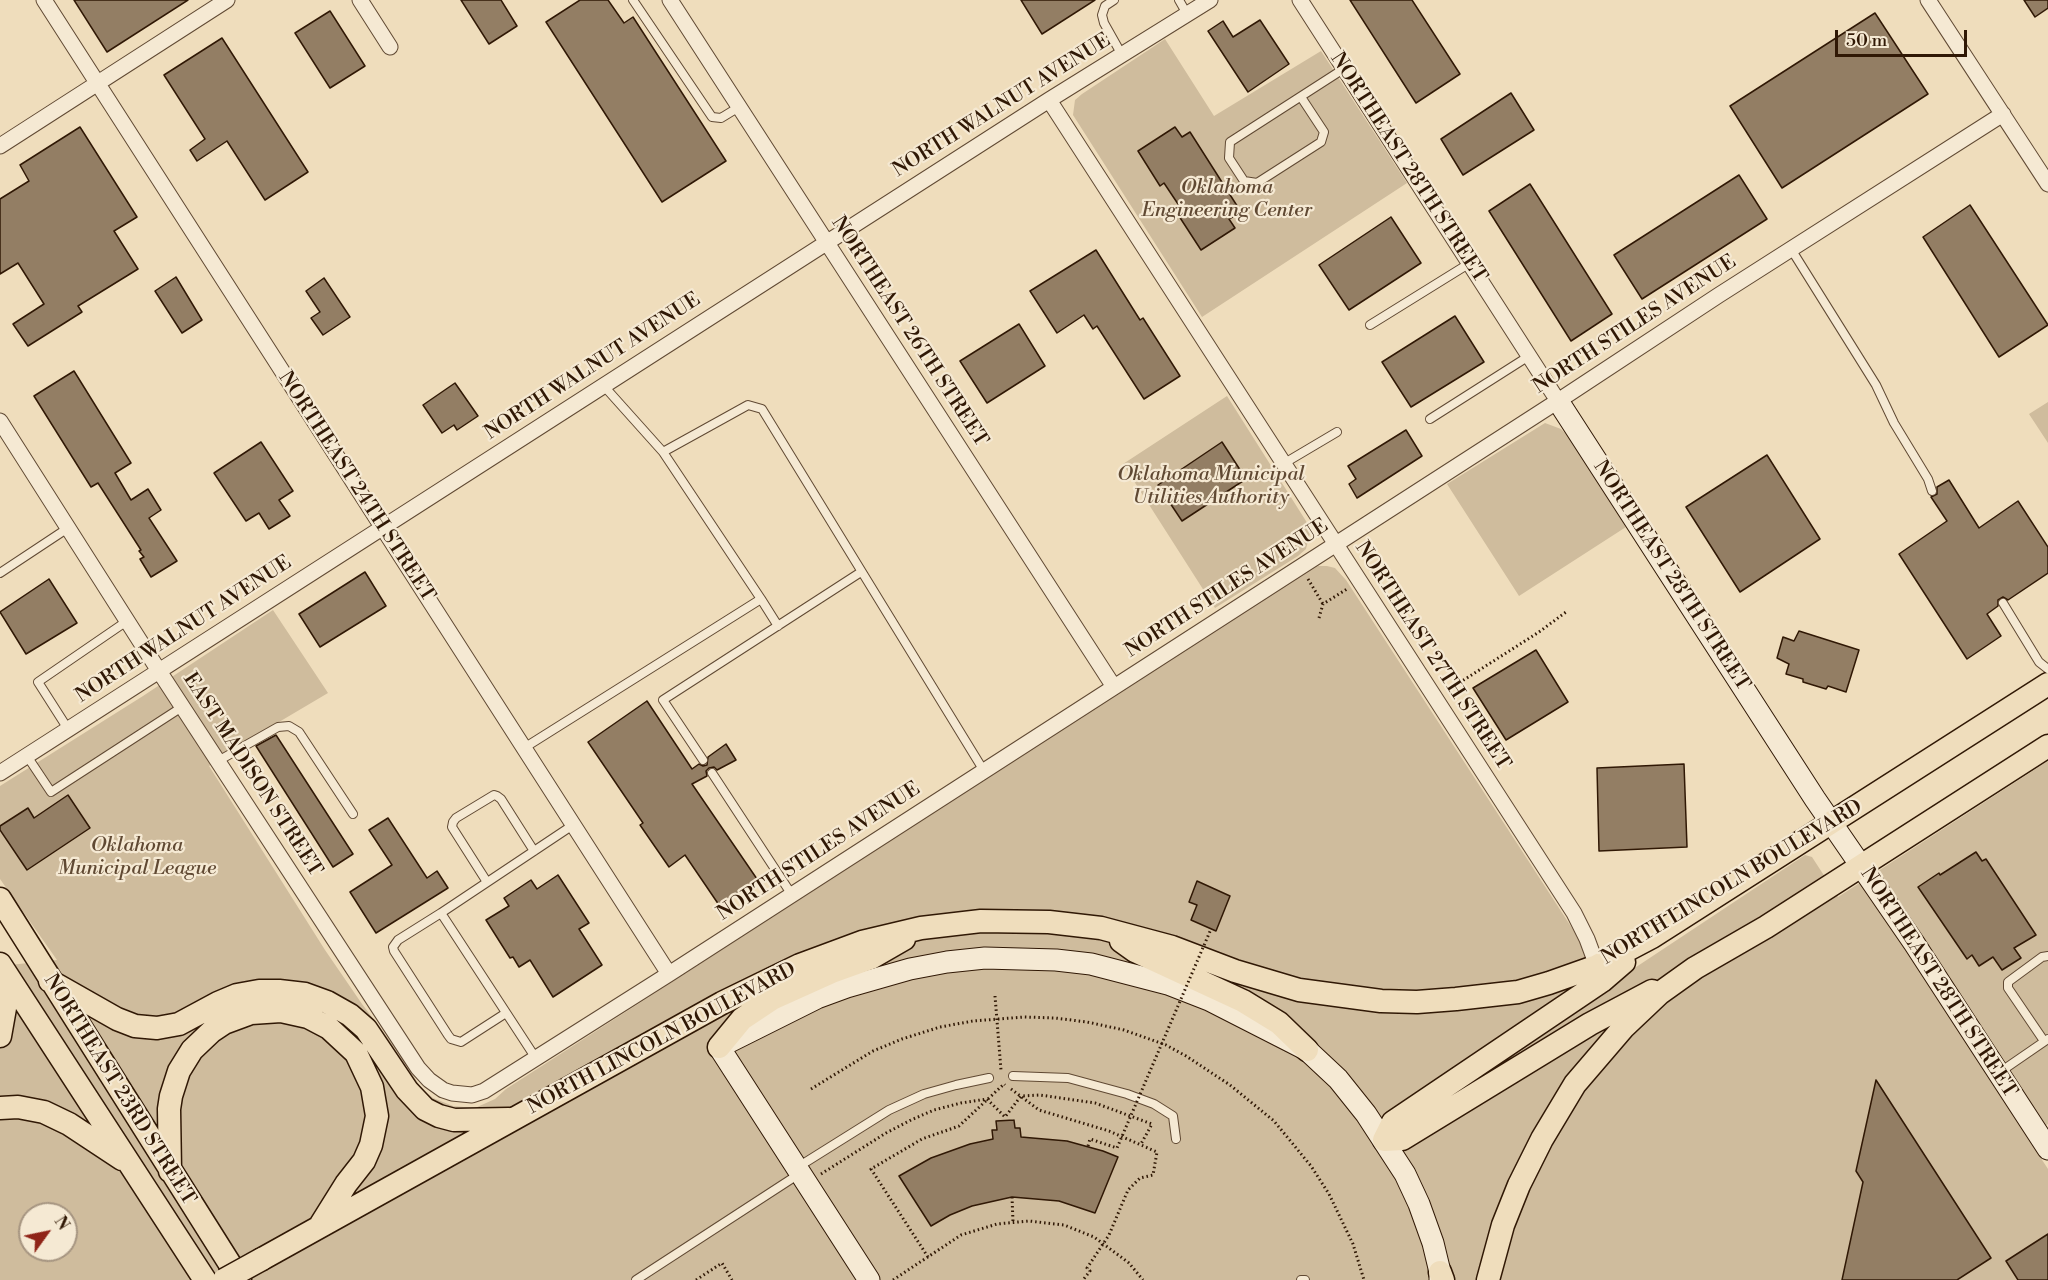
<!DOCTYPE html>
<html>
<head>
<meta charset="utf-8">
<style>
	body { margin:0 }
	#map { position:relative; width:2048px; height:1280px; overflow:hidden; background:#efddbc; font-family:"Libre Bodoni",serif }
	canvas { display:block }
	.north { position:absolute; left:18px; top:1202px; width:60px; height:60px; box-sizing:border-box; background:#f5e9d3; border:2px solid #a69581; border-radius:50%; rotate:57deg; font-size:16px; font-weight:700; line-height:24px; text-align:center; color:#301805 }
	.north::after { content:''; display:block; margin:auto; width:21px; height:27px; background:#8f2418; clip-path:polygon(50% 0,100% 100%,50% 72%,0 100%) }
	.scale { position:absolute; left:1835px; top:30px; width:132px; height:27px; box-sizing:border-box; border:3px solid #301805; border-top:0; padding-left:8px; font-size:18px; line-height:21px; white-space:nowrap; color:#301805; -webkit-text-stroke:4px #f5e9d3; paint-order:stroke }
</style>
</head>
<body>
<div id="map">
<canvas width="2048" height="1280"></canvas>
<div class="north">N</div>
<div class="scale">50 m</div>
</div>
<script>
const context = document.querySelector('canvas').getContext('2d');
context.lineJoin = 'round';
function fillPath(path, color) {
  context.fillStyle = color;
  context.fill(path, 'evenodd');
}
function shape(rows) {
  const path = new Path2D();
  for (const r of rows) {
    path.moveTo(r[0], r[1]);
    for (let i = 2; i < r.length; i += 2) path.lineTo(r[i], r[i + 1]);
  }
  return path;
}
function trace(path, color, width, dash) {
  context.strokeStyle = color;
  context.lineWidth = width;
  context.lineCap = dash ? 'butt' : 'round';
  context.setLineDash(dash || []);
  context.stroke(path);
}
function write(font, color, halo, rows, align = 'center') {
  context.font = font + ' "Libre Bodoni",serif';
  context.lineWidth = 4.5;
  context.setLineDash([]);
  context.textBaseline = 'middle';
  context.strokeStyle = halo;
  context.fillStyle = color;
  for (const [text, x, y, turn = 0] of rows) {
    context.save();
    context.translate(x, y);
    context.rotate((+turn || 0) * Math.PI / 180);
    context.textAlign = isNaN(turn) ? turn : align;
    if (halo) context.strokeText(text, 0, 0);
    context.fillText(text, 0, 0);
    context.restore();
  }
}
fillPath(shape([
	[1165,39,1214,116,1321,51,1407,183,1202,317,1073,115,1075,100,1082,94],
	[1227,396,1311,529,1306,549,1298,556,1215,608,1123,464],
	[2048,402,2048,443,2029,414],
	[1545,423,1561,429,1567,435,1626,527,1519,596,1447,484],
	[1318,566,1327,566,1335,568,1346,580,1609,985,1805,855,1812,857,1838,897,2048,761,2048,1124,2027,1137,2048,1169,2048,1280,0,1280,0,966,57,960,0,879,0,786,143,696,273,610,328,693,230,751,209,766,325,950,362,1004,398,1051,421,1088,433,1098,453,1106,475,1108,495,1099,506,1089],
	[30,1214,66,1214,66,1250,30,1250]
]), '#cfbc9d');
const building = shape([
	[74,0,188,0,107,52,74,0],
	[461,0,501,0,517,26,489,44,461,0],
	[580,0,608,0,624,23,633,17,726,161,662,202,546,22,580,0],
	[1021,0,1095,0,1042,34,1021,0],
	[1350,0,1412,0,1460,74,1416,103,1350,0],
	[2024,0,2048,0,2048,8,2035,17,2024,0],
	[330,11,365,66,330,88,295,33,330,11],
	[1875,13,1928,94,1782,188,1730,106,1875,13],
	[1260,20,1289,64,1248,92,1208,31,1223,21,1233,37,1260,20],
	[222,38,308,172,265,200,227,141,197,161,190,150,205,139,164,75,222,38],
	[1511,93,1534,130,1463,175,1441,139,1511,93],
	[80,127,137,217,114,231,138,269,78,306,82,312,28,346,13,324,44,304,18,263,0,274,0,199,29,181,20,165,80,127],
	[1175,127,1182,137,1190,132,1241,212,1229,219,1235,228,1201,250,1175,210,1180,207,1164,183,1160,186,1138,151,1175,127],
	[1739,175,1767,219,1642,299,1614,255,1739,175],
	[1530,184,1612,314,1571,341,1489,211,1530,184],
	[1970,205,2048,325,1999,357,1923,237,1970,205],
	[1391,217,1421,263,1349,310,1319,265,1391,217],
	[1096,250,1140,320,1143,318,1180,376,1144,399,1097,326,1093,329,1084,315,1057,333,1030,291,1096,250],
	[176,277,202,320,182,333,155,291,176,277],
	[324,278,350,317,323,335,311,318,320,312,306,291,324,278],
	[1455,316,1484,362,1411,407,1382,362,1455,316],
	[1019,324,1045,366,987,403,960,361,1019,324],
	[74,371,131,463,115,473,131,500,148,489,161,510,149,518,177,561,151,577,140,559,144,557,139,551,141,550,98,483,91,487,34,396,74,371],
	[455,383,478,416,457,430,454,425,442,433,423,405,455,383],
	[1406,430,1422,456,1357,498,1349,484,1356,479,1348,466,1406,430],
	[261,442,293,491,279,500,290,516,269,529,259,513,246,521,214,473,261,442],
	[1222,442,1246,479,1182,521,1158,485,1222,442],
	[1767,455,1820,539,1740,592,1686,507,1767,455],
	[1949,480,1979,528,2018,501,2048,547,2048,573,2008,600,2003,597,1998,600,1998,606,1987,614,2001,636,1967,659,1899,554,1947,521,1931,497,1937,494,1937,487,1949,480],
	[365,572,386,606,320,647,299,614,365,572],
	[49,579,77,623,26,654,0,612,49,579],
	[1799,631,1859,650,1846,692,1828,686,1826,689,1803,682,1803,679,1786,674,1789,664,1777,658,1783,637,1794,641,1799,631],
	[1536,650,1568,702,1506,740,1473,688,1536,650],
	[647,701,692,769,699,764,703,766,707,765,708,757,726,744,736,760,717,770,714,767,709,768,706,771,707,776,692,784,757,879,719,905,685,855,669,867,640,825,643,823,588,742,647,701],
	[276,735,353,854,333,867,256,746,276,735],
	[1684,764,1687,847,1599,851,1597,768,1684,764],
	[68,795,90,828,27,870,0,830,0,826,28,808,34,818,68,795],
	[388,818,427,878,437,871,448,888,376,933,350,892,392,865,369,830,388,818],
	[1976,852,1982,861,1986,859,2036,935,2014,948,2021,958,2002,970,1993,957,1979,966,1972,955,1967,959,1918,887,1939,873,1940,875,1976,852],
	[558,875,589,923,579,929,602,965,553,997,530,960,519,967,513,957,510,958,486,920,509,906,504,898,531,880,537,889,558,875],
	[1197,881,1230,896,1216,931,1191,920,1197,905,1189,902,1197,881],
	[1876,1080,1991,1258,1957,1280,1842,1280,1863,1182,1856,1171,1876,1080],
	[1014,1120,1015,1128,1020,1128,1021,1137,1067,1141,1103,1151,1118,1157,1095,1213,1059,1201,1012,1197,972,1206,950,1215,931,1226,899,1176,931,1158,970,1144,993,1139,992,1130,997,1130,996,1121,1014,1120],
	[2048,1234,2048,1280,2018,1280,2006,1261,2048,1234]
]);
fillPath(building, '#937e64');
trace(building, '#301805', 1.5);
const lane = shape([
	[633,0,712,117,721,118,739,107],
	[1114,0,1105,6,1102,15,1104,23,1122,55],
	[1179,0,1187,14],
	[1301,97,1324,132,1321,142,1257,183,1244,181,1229,158,1230,142,1345,68],
	[1791,249,1876,385,1894,423,1928,479,1932,491],
	[1370,325,1470,263],
	[1430,419,1529,356],
	[663,452,748,405,762,409,984,771],
	[1283,464,1337,432],
	[0,573,68,528],
	[761,599,778,626],
	[2003,603,2039,662,2048,669],
	[68,729,38,682,127,621],
	[524,748,761,599,663,452,603,385],
	[27,756,51,792,182,707],
	[703,760,663,700,861,572],
	[218,761,278,727,289,726,299,732,353,814],
	[712,773,792,895],
	[487,882,452,827,453,822,456,818,494,795,497,796,501,799,534,851],
	[441,913,398,940,393,947,394,951,448,1035,451,1039,461,1042,506,1013],
	[2044,1041,2008,988,2008,982,2042,957,2048,956],
	[535,1057,441,913,573,825],
	[2000,1072,2048,1039],
	[1013,1076,1068,1078,1127,1094,1154,1104,1173,1116,1176,1139],
	[798,1167,889,1110,924,1094,956,1085,989,1078],
	[636,1280,799,1174],
	[1301,1280,1305,1280]
]);
const street = shape([
	[44,0,669,974],
	[360,0,390,47],
	[670,0,1114,687],
	[1300,0,1558,401],
	[1928,0,2048,184],
	[1049,100,1574,913,1587,939,1597,966],
	[0,146,227,0],
	[0,421,159,671,418,1068,429,1080,443,1090,452,1093,472,1095,484,1091,669,974,1558,401,1719,295,2003,114],
	[0,773,1049,100,1210,0]
]);
const secondary = shape([
	[1558,401,1815,799,1914,943,2048,1149],
	[869,1280,719,1047,817,998,847,987,910,969,947,962,985,958,1056,960,1091,964,1168,984,1209,1000,1307,1050,1338,1079,1366,1114,1405,1174,1419,1204,1433,1243,1440,1272,1440,1280]
]);
const primary = shape([
	[0,899,240,1280],
	[1121,941,1135,951,1243,1001,1279,1023,1307,1050],
	[1624,962,1602,981,1393,1122,1384,1140,1402,1139,1590,1024,1652,991],
	[0,964,205,1280],
	[50,981,117,1019,135,1026,157,1028,179,1024,218,1003,237,995,259,991,279,991,305,994,327,1002,350,1015,366,1029,407,1090,425,1109,439,1116,454,1120,509,1119],
	[0,1036,5,1008,2,969],
	[719,1047,742,1019,772,999,832,972,871,958,904,939],
	[0,1108,18,1107,44,1112,69,1124,122,1159],
	[170,1171,169,1109,171,1096,179,1071,192,1050,212,1031,224,1023,251,1013,281,1011,308,1017,329,1028,356,1053,372,1087,377,1116,371,1145,364,1161,346,1184,321,1224],
	[262,1259,722,1003,800,965,862,942,921,928,981,921,1049,922,1101,928,1172,947,1235,971,1299,990,1381,1001,1417,1002,1456,999,1518,992,1549,983,1597,966,1652,937,2048,684],
	[1440,1272,1443,1280],
	[1488,1280,1503,1225,1519,1185,1542,1139,1575,1084,1623,1028,1660,993,1695,968,1766,927,2048,746]
]);
trace(lane, '#604933', 10);
trace(street, '#604933', 17);
trace(secondary, '#301805', 23);
trace(primary, '#301805', 25);
trace(shape([
	[1308,579,1323,604],
	[1319,618,1323,604,1347,589],
	[1448,690,1539,632,1566,612],
	[995,996,1001,1070],
	[811,1089,873,1051,902,1039,940,1027,973,1021,1024,1017,1055,1018,1087,1022,1124,1030,1166,1045,1186,1056,1230,1085,1274,1121,1311,1166,1329,1194,1353,1244,1364,1280],
	[1011,1089,1039,1110,1109,1131,1157,1152,1153,1175,1140,1178,1128,1190,1109,1235,1087,1268,1090,1271,1083,1280],
	[821,1174,886,1133,911,1120,934,1110,961,1103,987,1099,1005,1117,1021,1096,1040,1095,1095,1103,1152,1124,1141,1144],
	[1012,1197,1013,1222],
	[928,1257,871,1169,922,1139,959,1126,1004,1084,1005,1085],
	[696,1280,722,1263,732,1280],
	[893,1280,961,1235,997,1224,1029,1221,1064,1225,1094,1237,1129,1263,1143,1280]
]), '#301805', 3, [1.5, 3]);
trace(lane, '#f5e9d3', 8);
trace(street, '#f5e9d3', 15);
trace(secondary, '#f5e9d3', 21);
trace(primary, '#efddbc', 22);
const primaryBridge = shape([
	[224,1280,262,1259]
]);
trace(primaryBridge, '#301805', 25, []);
trace(shape([
	[1088,1146,1090,1139,1117,1148,1211,929]
]), '#301805', 3, [1.5, 3]);
trace(primaryBridge, '#efddbc', 22);
write('20px', '#301805', '#f5e9d3', [
	["NORTH WALNUT AVENUE",1002,106,-32],
	["NORTHEAST 28TH STREET",1408,168,57],
	["NORTH STILES AVENUE",1635,325,-33],
	["NORTHEAST 26TH STREET",909,332,57],
	["NORTH WALNUT AVENUE",593,367,-33],
	["NORTHEAST 24TH STREET",356,487,57],
	["NORTHEAST 28TH STREET",1671,576,57],
	["NORTH STILES AVENUE",1227,589,-33],
	["NORTH WALNUT AVENUE",184,630,-33],
	["NORTHEAST 27TH STREET",1432,656,57],
	["EAST MADISON STREET",252,775,57],
	["NORTH STILES AVENUE",819,852,-33],
	["NORTH LINCOLN BOULEVARD",1732,883,-31],
	["NORTHEAST 28TH STREET",1938,983,57],
	["NORTH LINCOLN BOULEVARD",662,1039,-28],
	["NORTHEAST 23RD STREET",119,1090,58]
]);
write('italic 20px', '#604933', '#f5e9d3', [
	["Oklahoma",1227,188],
	["Engineering Center",1227,211],
	["Oklahoma Municipal",1211,475],
	["Utilities Authority",1211,498],
	["Oklahoma",137,846],
	["Municipal League",137,869]
]);
</script>
</body>
</html>
